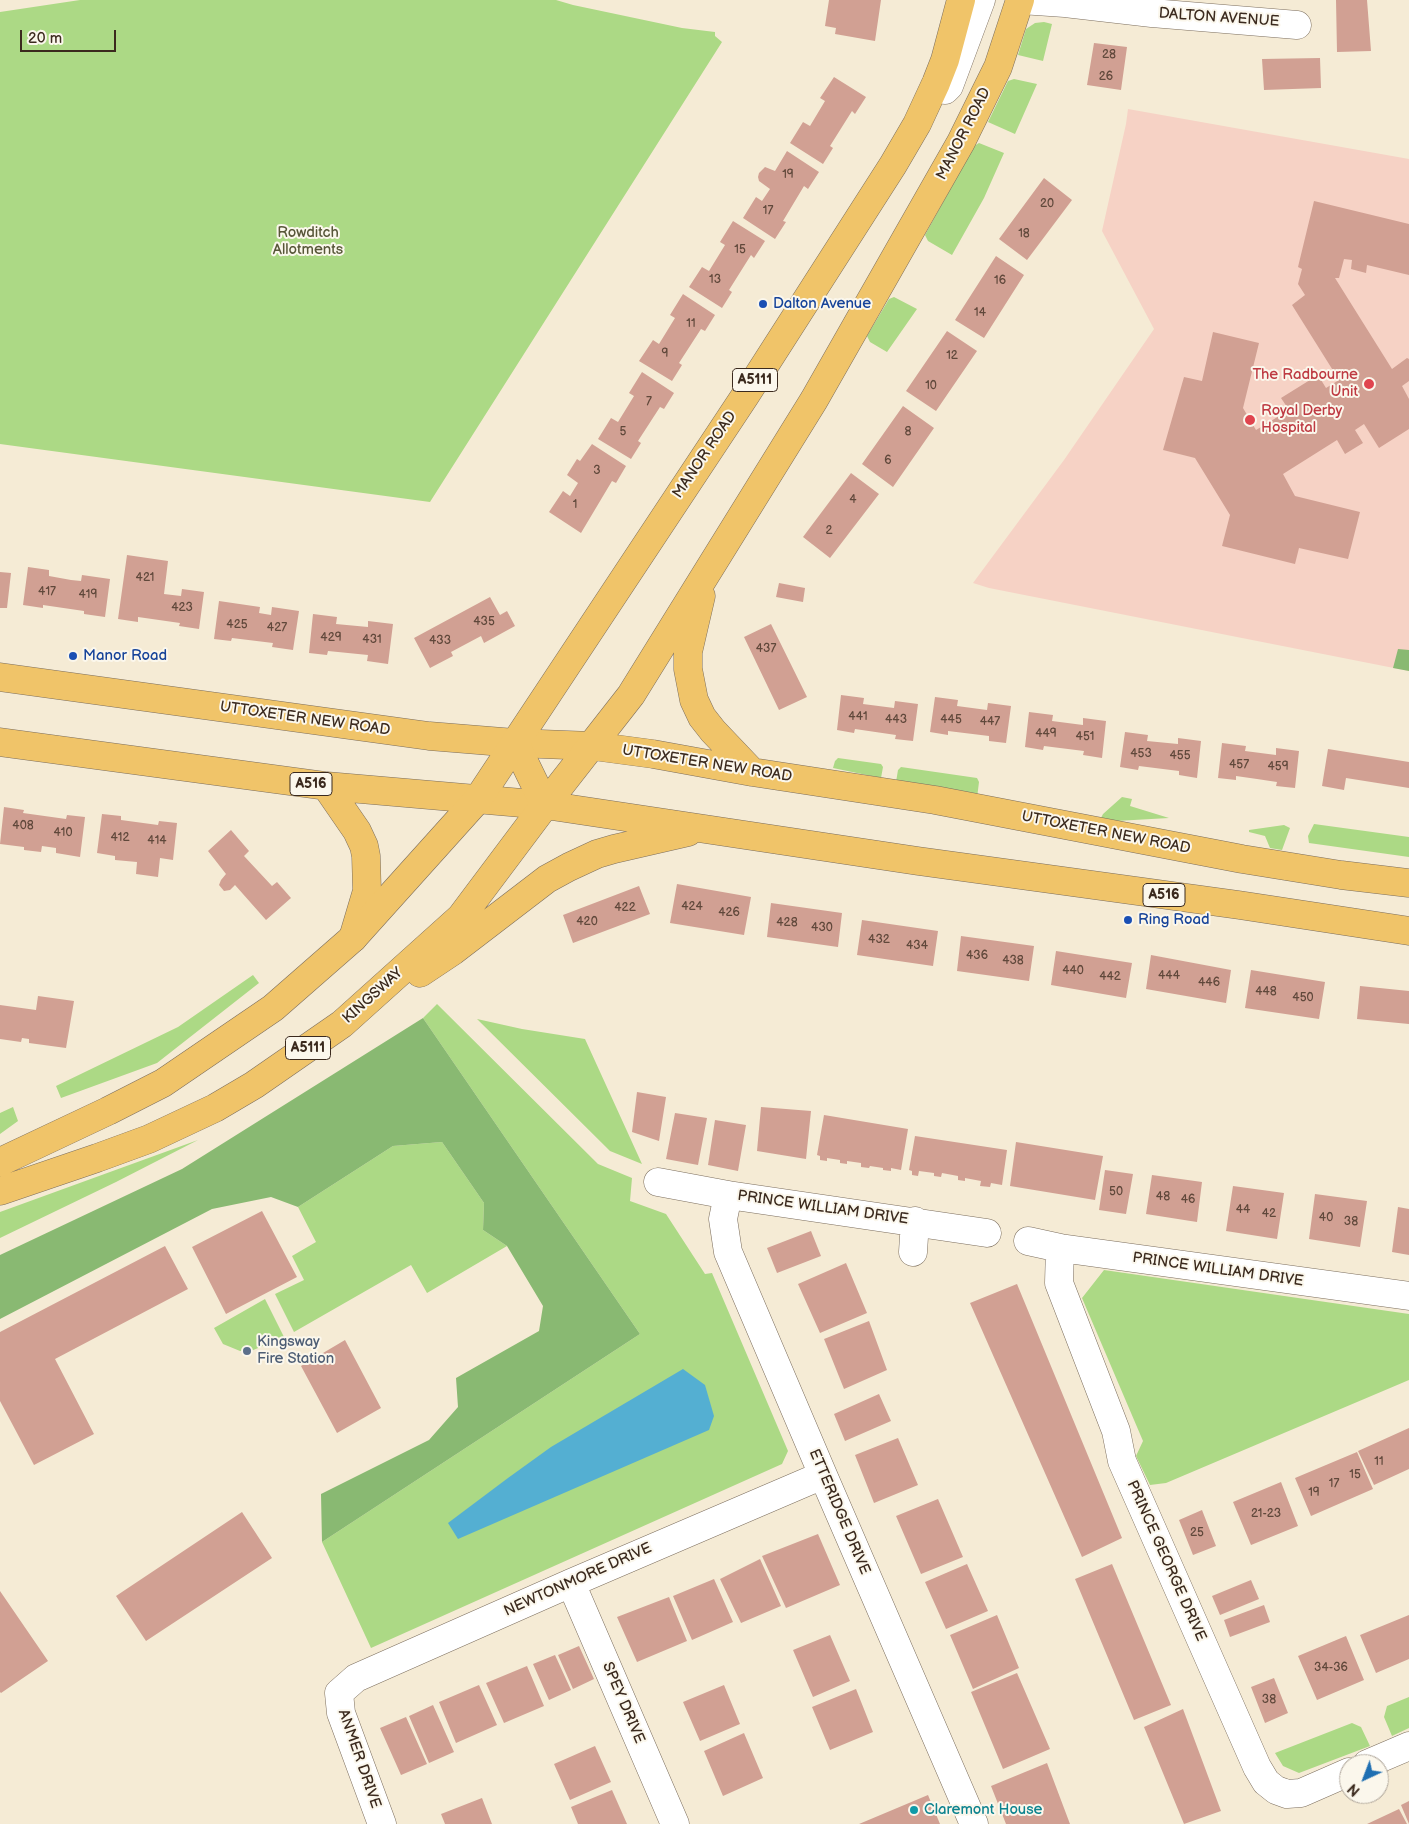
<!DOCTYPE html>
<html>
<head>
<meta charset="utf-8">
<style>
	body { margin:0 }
	#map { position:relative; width:1409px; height:1824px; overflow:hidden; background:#f5ebd5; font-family:"Balsamiq Sans",sans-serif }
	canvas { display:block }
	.north { position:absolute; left:1339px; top:1754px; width:50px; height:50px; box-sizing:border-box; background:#fbf7ec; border:1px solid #aea59a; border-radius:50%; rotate:223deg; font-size:14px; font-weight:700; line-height:20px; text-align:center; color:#3b2a1e }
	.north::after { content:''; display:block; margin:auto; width:18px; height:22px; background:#1f6fb2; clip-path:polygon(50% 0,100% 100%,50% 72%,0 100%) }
	.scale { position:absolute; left:20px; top:30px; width:96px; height:22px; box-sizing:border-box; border:2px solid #3b2a1e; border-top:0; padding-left:6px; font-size:15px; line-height:18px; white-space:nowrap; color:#3b2a1e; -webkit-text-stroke:4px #fbf7ec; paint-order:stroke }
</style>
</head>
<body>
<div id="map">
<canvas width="1409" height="1824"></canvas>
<div class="north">N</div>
<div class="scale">20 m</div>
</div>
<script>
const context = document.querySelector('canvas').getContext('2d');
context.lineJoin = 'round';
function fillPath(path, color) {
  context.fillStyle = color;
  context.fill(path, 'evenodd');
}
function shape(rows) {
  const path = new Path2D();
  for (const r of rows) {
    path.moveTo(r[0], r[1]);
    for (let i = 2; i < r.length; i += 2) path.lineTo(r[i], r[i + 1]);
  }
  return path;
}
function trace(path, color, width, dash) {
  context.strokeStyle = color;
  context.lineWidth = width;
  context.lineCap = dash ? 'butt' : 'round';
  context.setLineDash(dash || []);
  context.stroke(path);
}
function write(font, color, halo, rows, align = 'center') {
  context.font = font + ' "Balsamiq Sans",sans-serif';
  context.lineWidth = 4;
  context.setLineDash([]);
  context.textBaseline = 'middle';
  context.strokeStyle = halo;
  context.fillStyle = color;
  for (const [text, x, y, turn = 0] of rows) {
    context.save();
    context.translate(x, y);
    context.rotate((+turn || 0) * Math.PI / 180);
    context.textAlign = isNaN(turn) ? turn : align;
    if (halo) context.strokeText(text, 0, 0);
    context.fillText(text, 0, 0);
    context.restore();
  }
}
fillPath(shape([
	[1128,109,1409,159,1409,671,989,588,973,583,1064,460,1154,329,1102,231,1126,124]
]), '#f6d2c5');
fillPath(shape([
	[80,0,556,0,573,5,682,28,715,32,715,36,722,42,430,502,0,444,0,12],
	[1044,22,1052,24,1043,61,1018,55,1026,29,1035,23],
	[1014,79,1037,84,1015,134,988,122,1008,81],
	[979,143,1004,153,984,198,952,255,928,241,925,235,974,146],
	[894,297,917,309,887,352,870,342,867,336,889,299],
	[838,758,881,764,883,767,881,778,833,768,835,761],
	[901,767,977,778,979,782,977,798,896,782,898,770],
	[1122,797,1132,799,1130,806,1169,818,1116,821,1101,818,1103,814],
	[1314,824,1409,837,1409,857,1309,843,1308,836],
	[1284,825,1290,828,1282,850,1270,848,1265,836,1249,832,1249,830],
	[253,975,259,983,157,1063,61,1098,56,1086,178,1027],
	[437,1004,598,1164,632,1178,630,1201,666,1214,705,1274,712,1273,788,1451,782,1464,371,1648,322,1542,640,1334,423,1018],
	[477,1019,522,1029,585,1039,642,1164,610,1151],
	[13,1107,18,1121,0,1134,0,1113],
	[198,1140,116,1182,0,1238,0,1212],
	[442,1142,484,1203,483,1230,507,1246,427,1293,411,1265,294,1332,275,1294,304,1280,292,1256,316,1242,298,1207,393,1146],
	[1104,1270,1409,1314,1409,1380,1166,1483,1150,1485,1136,1456,1143,1441,1082,1298],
	[265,1299,284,1337,251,1351,240,1351,223,1344,214,1328],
	[1409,1697,1409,1728,1392,1736,1384,1717,1387,1706],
	[1352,1723,1361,1727,1370,1746,1299,1773,1283,1766,1275,1753]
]), '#acd985');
fillPath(shape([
	[1398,649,1409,650,1409,671,1393,668],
	[423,1018,640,1334,322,1542,321,1494,429,1440,458,1407,456,1378,539,1331,543,1306,507,1246,483,1230,484,1203,442,1142,393,1146,298,1207,271,1197,212,1209,0,1319,0,1255,182,1169]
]), '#89b972');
fillPath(shape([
	[683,1369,705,1385,714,1416,709,1430,458,1539,448,1523,508,1478,551,1447]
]), '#54afd2');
fillPath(shape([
	[829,0,881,0,875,41,835,34,836,28,825,26],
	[1336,0,1367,0,1371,51,1337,52],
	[1094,43,1127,47,1121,90,1087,85],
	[1320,58,1321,88,1264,90,1262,59],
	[834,77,866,97,855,114,852,111,830,146,833,148,823,164,790,143,803,122,810,126,825,101,820,98],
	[787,151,819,172,808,189,804,186,783,221,786,222,775,239,743,218,756,197,762,201,770,189,759,181,758,177,759,173,765,167,775,171],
	[1044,178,1072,200,1027,260,999,239],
	[1314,201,1409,224,1409,275,1367,265,1366,273,1351,269,1352,260,1344,259,1339,278,1335,278,1392,369,1407,358,1409,359,1409,381,1402,386,1409,399,1409,429,1379,448,1364,424,1355,430,1363,443,1345,454,1337,440,1283,474,1295,496,1360,512,1348,559,1299,548,1295,564,1222,546,1230,515,1195,458,1163,450,1184,377,1202,381,1213,332,1259,343,1243,408,1256,430,1289,410,1281,398,1318,375,1326,388,1339,380,1292,305,1305,295,1298,284,1302,269,1298,267],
	[733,221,765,241,754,258,751,255,729,290,732,292,722,308,689,287,702,267,709,271,725,245,720,242],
	[996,256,1024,275,984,338,955,320],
	[683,294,715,315,705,331,701,329,679,363,682,365,672,381,639,361,653,340,659,344,675,318,670,315],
	[947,331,977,351,936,411,906,391],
	[642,372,674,393,664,409,660,407,638,441,641,443,631,459,598,439,611,418,618,422,634,396,629,393],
	[903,406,934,428,893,487,862,464],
	[592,444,626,466,616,483,612,481,581,533,549,512,563,491,570,496,578,483,567,475,577,459,580,461],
	[851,473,879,494,830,558,803,537],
	[127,555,168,561,164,594,181,596,182,589,204,592,199,629,179,626,180,623,138,617,138,622,118,619],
	[28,567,49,570,49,576,71,580,81,581,82,575,110,579,105,617,84,614,84,611,43,605,43,608,23,605],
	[0,572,11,573,7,608,0,608],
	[779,583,805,588,803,602,776,597],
	[490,597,500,615,507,611,515,626,484,643,481,636,451,652,453,656,430,668,414,638],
	[219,601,260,607,259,613,271,615,272,607,299,611,293,650,272,647,273,643,232,638,231,641,214,639],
	[313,614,337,617,336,624,368,627,368,621,393,624,388,664,367,661,368,655,328,651,327,655,309,653],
	[771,624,807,697,779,710,744,637],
	[841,695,864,698,863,704,894,708,895,701,918,704,913,741,895,739,896,735,855,729,854,733,837,730],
	[935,697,958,700,957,706,987,710,988,703,1011,706,1006,743,989,741,989,736,948,731,948,735,930,732],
	[1029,712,1053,715,1052,721,1083,725,1083,718,1106,721,1102,758,1083,755,1084,751,1044,746,1043,750,1025,747],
	[1125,732,1148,735,1147,741,1178,744,1178,738,1201,741,1197,778,1179,775,1179,771,1139,766,1138,770,1120,767],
	[1222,743,1246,746,1245,751,1276,755,1276,748,1299,751,1295,788,1276,786,1277,782,1257,779,1236,776,1236,780,1218,778],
	[1328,749,1409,762,1409,788,1346,778,1344,790,1322,786],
	[4,807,24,810,23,813,66,819,67,815,85,817,80,857,56,853,56,848,42,846,41,852,24,850,24,847,0,844],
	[102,814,121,816,121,820,158,825,159,821,177,823,173,860,160,858,158,877,136,874,137,862,115,860,115,856,97,853],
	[231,830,249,851,244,856,272,886,277,882,291,898,266,920,235,885,230,890,224,891,219,885,221,880,226,874,208,851],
	[677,884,751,897,744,935,670,923],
	[639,886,650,914,573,943,563,915],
	[771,903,842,913,838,947,767,937],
	[862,920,938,931,933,966,857,955],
	[961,936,1034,946,1029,981,957,971],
	[1056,951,1132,963,1126,998,1051,985],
	[1151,955,1231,970,1226,1003,1146,989],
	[1251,970,1325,982,1319,1019,1245,1008],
	[1360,986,1409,991,1409,1024,1357,1019],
	[38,996,74,1001,66,1048,29,1043,29,1039,22,1038,21,1042,0,1039,0,1005,36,1010],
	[637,1092,666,1097,659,1141,632,1132],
	[761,1107,811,1111,806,1159,757,1151],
	[675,1113,707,1118,698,1165,666,1159],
	[824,1115,908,1129,901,1170,891,1168,891,1171,883,1170,883,1168,870,1166,869,1168,861,1167,861,1163,847,1161,847,1164,840,1163,840,1160,827,1158,827,1161,820,1160,820,1156,817,1155],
	[715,1120,746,1125,738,1171,708,1165],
	[915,1136,1007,1150,1002,1185,991,1183,990,1187,980,1186,981,1181,965,1178,965,1181,958,1180,958,1176,942,1173,941,1177,934,1176,934,1173,919,1171,918,1176,912,1175,912,1171,909,1170],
	[1016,1142,1103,1156,1095,1200,1010,1186],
	[1105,1170,1133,1174,1126,1214,1099,1210],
	[1152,1175,1202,1182,1197,1222,1146,1214],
	[1233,1186,1284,1193,1277,1239,1226,1231],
	[1315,1194,1367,1201,1360,1247,1309,1239],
	[1398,1207,1409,1209,1409,1255,1392,1252],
	[262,1211,297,1277,226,1314,192,1247],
	[811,1231,821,1256,777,1273,767,1248],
	[165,1246,188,1289,55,1359,94,1434,34,1465,0,1401,0,1332],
	[846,1263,867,1313,820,1333,798,1284],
	[1017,1284,1122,1538,1082,1557,970,1303],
	[869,1321,887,1370,844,1389,824,1339],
	[345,1340,381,1408,337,1433,301,1366],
	[879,1394,891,1421,845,1441,834,1414],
	[1409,1428,1409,1469,1374,1485,1358,1451],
	[898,1438,918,1485,874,1503,855,1455],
	[1357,1452,1373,1489,1311,1516,1295,1478],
	[1281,1482,1298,1526,1251,1545,1233,1502],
	[938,1499,963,1557,921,1574,896,1516],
	[1202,1510,1216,1546,1193,1555,1179,1520],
	[242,1512,272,1558,146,1641,116,1596],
	[818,1534,840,1585,786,1608,762,1556],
	[760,1559,781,1606,741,1623,720,1579],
	[967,1564,988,1611,946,1629,925,1582],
	[1112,1564,1171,1705,1134,1720,1075,1579],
	[714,1579,733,1622,692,1640,673,1596],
	[1251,1580,1259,1599,1220,1615,1212,1596],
	[0,1591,48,1661,1,1693,0,1692],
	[669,1597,687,1641,637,1662,617,1617],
	[1264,1605,1270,1622,1230,1637,1224,1620],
	[997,1615,1019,1668,973,1689,950,1635],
	[1409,1615,1409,1659,1376,1673,1360,1635],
	[830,1635,850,1681,813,1697,793,1650],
	[1346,1636,1364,1680,1317,1700,1298,1656],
	[579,1646,594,1679,573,1689,558,1655],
	[555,1655,571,1690,549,1700,533,1664],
	[527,1666,544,1706,504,1723,486,1683],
	[1017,1673,1050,1749,1003,1769,971,1692],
	[1274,1678,1288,1713,1265,1723,1251,1687],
	[479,1685,497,1725,456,1743,439,1702],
	[724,1685,740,1724,700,1741,683,1702],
	[856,1689,873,1732,830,1750,812,1707],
	[433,1705,454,1752,429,1763,409,1716],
	[1183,1709,1221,1811,1184,1824,1144,1727],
	[406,1717,427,1764,401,1775,380,1728],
	[744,1733,763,1778,723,1796,704,1751],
	[595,1746,611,1782,570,1800,554,1764],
	[1047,1763,1070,1824,1006,1824,991,1786],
	[612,1790,627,1824,578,1824,571,1807],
	[928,1795,940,1824,859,1824],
	[482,1798,492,1824,445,1824,441,1814],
	[1409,1801,1409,1824,1401,1805],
	[1399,1809,1407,1824,1367,1824]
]), '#d1a093');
const street = shape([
	[1021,0,1065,3,1152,13,1297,25],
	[945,90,949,86,981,0],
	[658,1182,728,1195,987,1233],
	[728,1195,723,1219,728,1252,823,1475,974,1824],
	[1028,1241,1060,1248,1409,1296],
	[1060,1248,1059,1283,1116,1431,1122,1461,1257,1767,1266,1782,1276,1790,1287,1794,1301,1793,1349,1772],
	[913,1252,915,1221],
	[571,1583,675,1824],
	[1367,1764,1409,1746],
	[382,1824,341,1713,339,1693,356,1678,571,1583,823,1475]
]);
const primary = shape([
	[0,677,429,736,515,743,593,746],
	[0,742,326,786,545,805],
	[326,786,357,831,364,846,366,856,367,891,353,938]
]);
const highway = shape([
	[701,596,688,652,688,669,694,700,702,717,713,731,752,772],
	[515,743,545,805],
	[593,746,653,754,752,772,935,800,1242,859,1341,875,1409,883],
	[545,805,918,861,1239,905,1409,931],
	[420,973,453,951,547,879,569,867,597,854,614,849,688,832],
	[0,1162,108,1111,163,1083,273,1008,353,938,478,799,745,396,893,165,917,124,936,83,945,60,961,0],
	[0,1191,97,1158,149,1139,215,1108,254,1085,342,1024,461,917,545,805,631,695,814,400,961,142,998,67,1020,0]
]);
trace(street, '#7c6e5e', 29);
trace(primary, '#7c6e5e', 29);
trace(highway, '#7c6e5e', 29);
trace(street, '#fff', 28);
trace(primary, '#f0c469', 28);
trace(highway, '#f0c469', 28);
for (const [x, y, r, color] of [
	[763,304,5,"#1a4fb4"],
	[1369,384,6,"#e0444e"],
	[1250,420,6,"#e0444e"],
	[73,656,5,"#1a4fb4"],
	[1128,920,5,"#1a4fb4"],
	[247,1351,5,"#5c6f8a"],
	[914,1810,5,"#0f9aa8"]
]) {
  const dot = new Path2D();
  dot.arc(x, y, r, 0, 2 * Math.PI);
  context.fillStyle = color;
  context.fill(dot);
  trace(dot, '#fbf7ec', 2);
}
write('12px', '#60483b', null, [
	["28",1109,55],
	["26",1106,77],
	["19",788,175],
	["20",1047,204],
	["17",768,211],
	["18",1024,234],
	["15",740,250],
	["13",715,280],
	["16",1000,281],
	["14",980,313],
	["11",691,324],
	["9",665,354],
	["12",952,356],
	["10",931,386],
	["7",649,402],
	["5",623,432],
	["8",908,432],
	["6",888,461],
	["3",597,471],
	["4",853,500],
	["1",575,505],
	["2",829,531],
	["421",145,578],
	["417",47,592],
	["419",88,595],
	["423",182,608],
	["435",484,622],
	["425",237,625],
	["427",277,628],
	["429",331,638],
	["431",372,640],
	["433",440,641],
	["437",766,649],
	["441",858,717],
	["443",896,720],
	["445",951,720],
	["447",990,722],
	["449",1046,734],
	["451",1085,737],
	["453",1141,754],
	["455",1180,756],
	["457",1239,765],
	["459",1278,767],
	["408",23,826],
	["410",63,833],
	["412",120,838],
	["414",157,841],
	["424",692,907],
	["422",625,908],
	["426",729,913],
	["420",587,922],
	["428",787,923],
	["430",822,928],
	["432",879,940],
	["434",917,946],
	["436",977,956],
	["438",1013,961],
	["440",1073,971],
	["444",1169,976],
	["442",1110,977],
	["446",1209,983],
	["448",1266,992],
	["450",1303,998],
	["50",1116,1192],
	["48",1163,1197],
	["46",1188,1200],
	["44",1243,1210],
	["42",1269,1214],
	["40",1326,1218],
	["38",1351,1222],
	["11",1379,1462],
	["15",1355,1475],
	["17",1334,1484],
	["19",1314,1493],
	["21-23",1266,1514],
	["25",1197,1533],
	["34-36",1331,1668],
	["38",1269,1700]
]);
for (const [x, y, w] of [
	[755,380,45],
	[311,784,42],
	[1164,895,42],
	[308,1048,45]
]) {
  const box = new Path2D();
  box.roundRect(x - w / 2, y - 11.5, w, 23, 4);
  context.fillStyle = '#fbf7ec';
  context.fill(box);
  trace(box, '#3b2a1e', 1);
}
write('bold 14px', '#3b2a1e', null, [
	["A5111",755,380],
	["A516",311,784],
	["A516",1164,895],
	["A5111",308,1048]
]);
write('15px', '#3b2a1e', '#fbf7ec', [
	["DALTON AVENUE",1219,18,4],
	["MANOR ROAD",964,134,-63],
	["MANOR ROAD",705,455,-56],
	["UTTOXETER NEW ROAD",305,719,8],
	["UTTOXETER NEW ROAD",707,764,9],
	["UTTOXETER NEW ROAD",1106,833,11],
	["KINGSWAY",373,996,-42],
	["PRINCE WILLIAM DRIVE",823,1208,8],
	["PRINCE WILLIAM DRIVE",1218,1270,8],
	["ETTERIDGE DRIVE",839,1512,67],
	["PRINCE GEORGE DRIVE",1166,1561,66],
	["NEWTONMORE DRIVE",578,1580,-24],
	["SPEY DRIVE",623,1703,67],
	["ANMER DRIVE",359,1759,71]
]);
write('15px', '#575638', '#fbf7ec', [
	["Rowditch",308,233],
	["Allotments",308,250]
]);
write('15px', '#164399', '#fbf7ec', [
	["Dalton Avenue",773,304],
	["Manor Road",83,656],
	["Ring Road",1138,920]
], 'left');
write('15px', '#be3a42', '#fbf7ec', [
	["The Radbourne",1358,375],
	["Unit",1358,392],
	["Royal Derby",1261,411,"left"],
	["Hospital",1261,428,"left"]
], 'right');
write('15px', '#4e5e75', '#fbf7ec', [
	["Kingsway",257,1342],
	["Fire Station",257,1359]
], 'left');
write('15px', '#0d838f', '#fbf7ec', [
	["Claremont House",924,1810]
], 'left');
</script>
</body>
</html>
